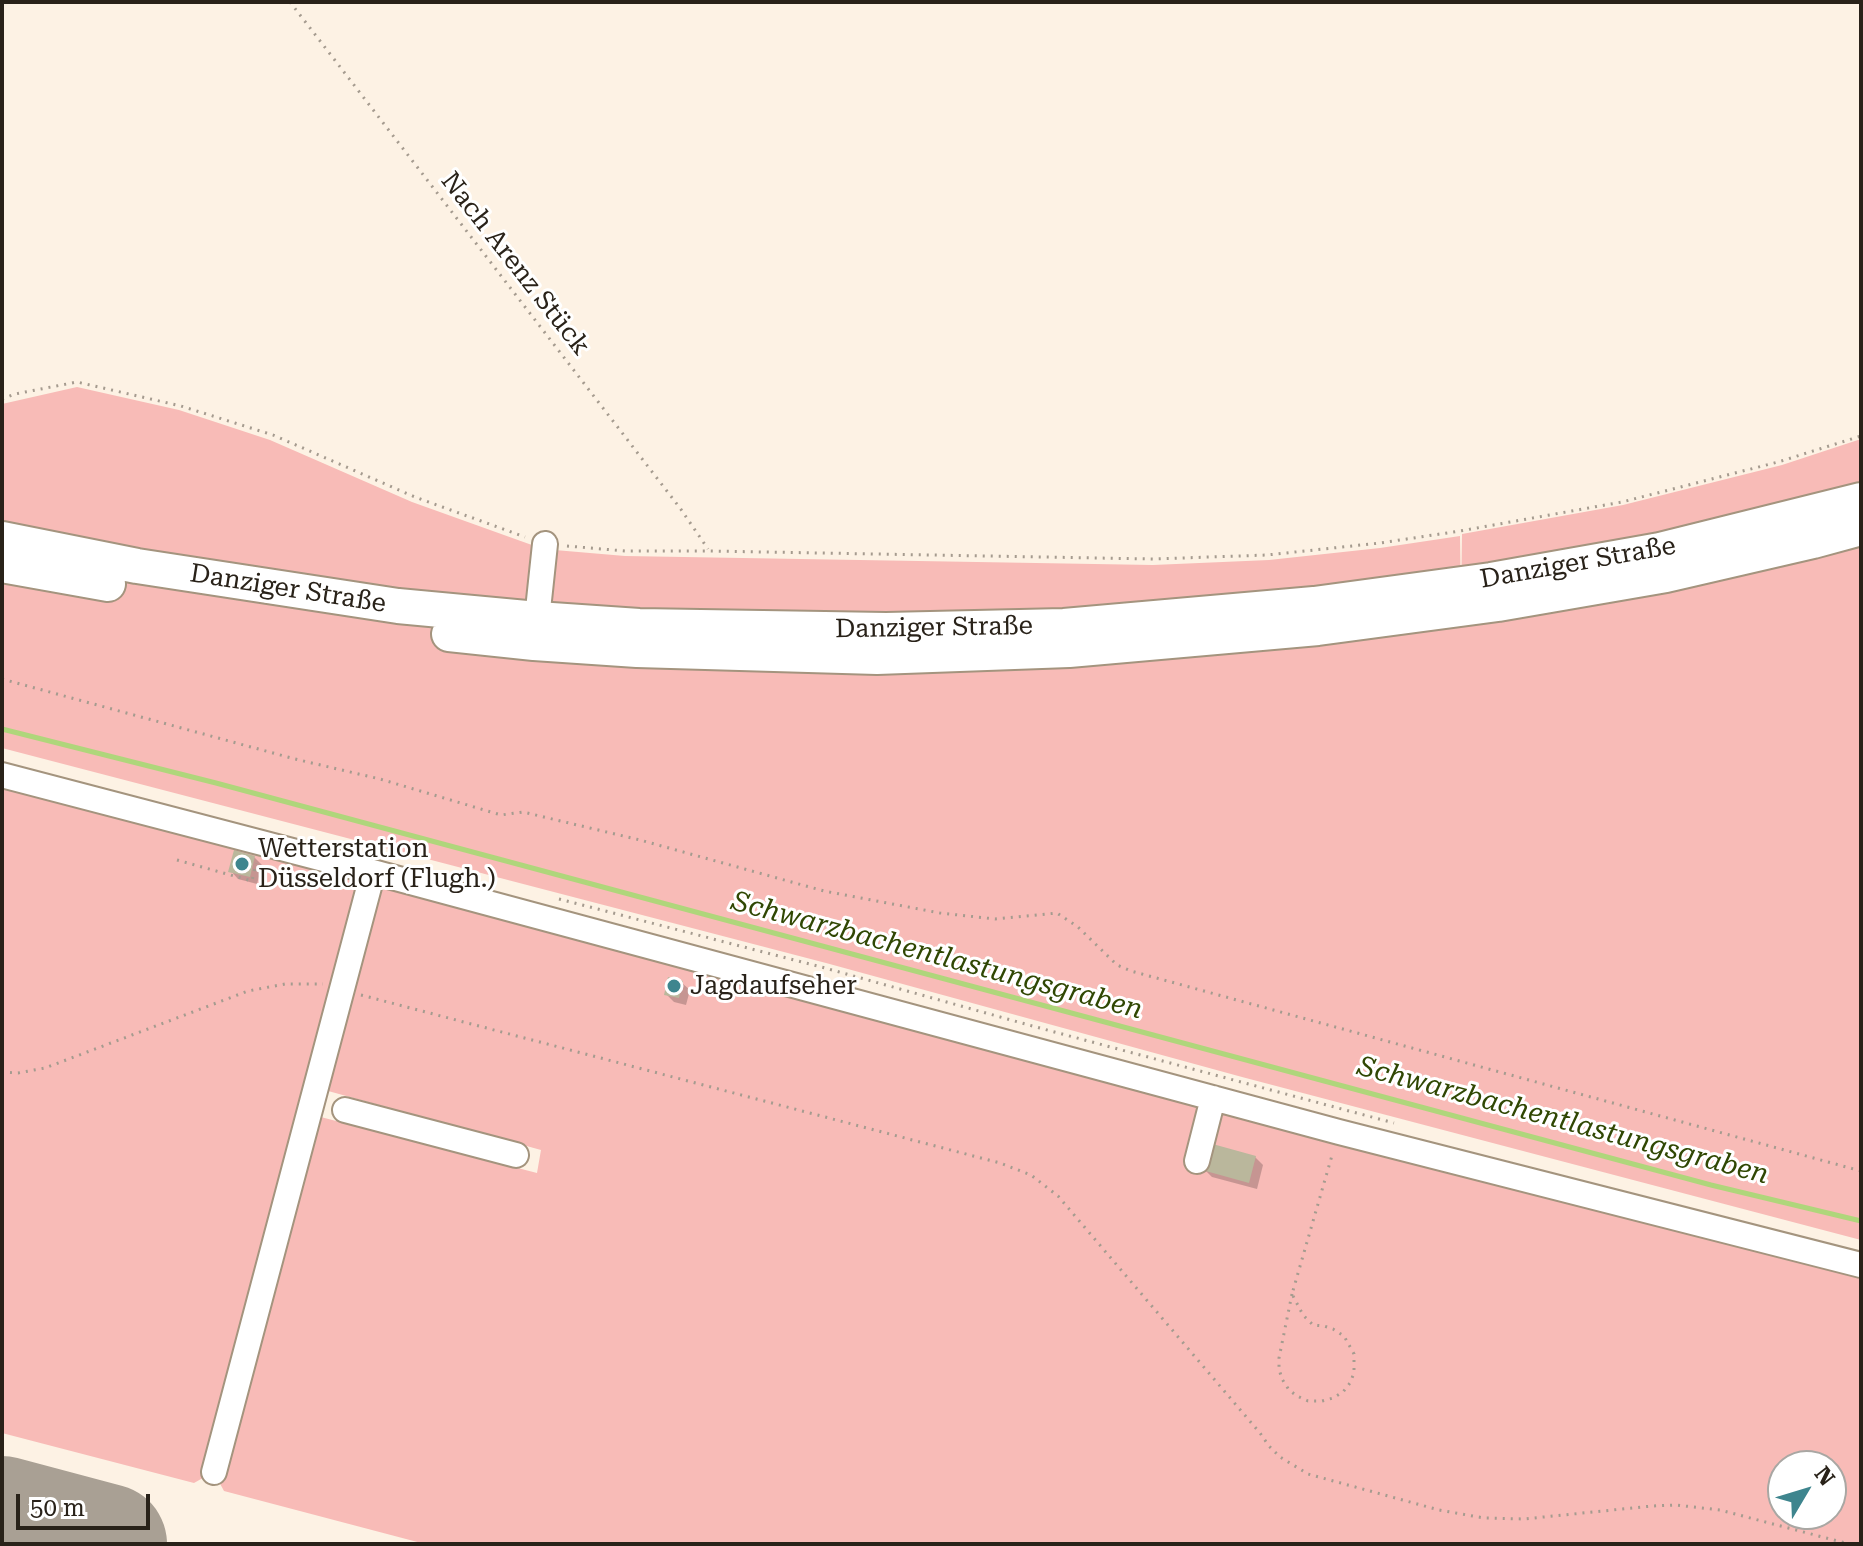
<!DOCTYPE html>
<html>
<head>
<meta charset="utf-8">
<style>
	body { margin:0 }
	#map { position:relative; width:1863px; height:1546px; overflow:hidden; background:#fdf2e4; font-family:"Roboto Serif",serif }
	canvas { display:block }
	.frame { position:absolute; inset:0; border:4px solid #292219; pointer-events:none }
	.north { position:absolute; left:1767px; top:1450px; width:80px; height:80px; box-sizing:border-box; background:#fff; border:2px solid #a9a7a3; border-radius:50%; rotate:52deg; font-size:22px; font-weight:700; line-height:32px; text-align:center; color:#292219 }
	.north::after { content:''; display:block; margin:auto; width:28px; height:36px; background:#3e858e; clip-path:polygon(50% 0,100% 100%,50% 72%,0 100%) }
	.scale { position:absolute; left:16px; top:1494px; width:134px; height:36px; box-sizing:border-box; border:4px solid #292219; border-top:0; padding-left:10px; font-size:24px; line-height:28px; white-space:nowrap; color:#292219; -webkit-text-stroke:6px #fff; paint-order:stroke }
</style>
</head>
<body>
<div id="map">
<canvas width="1863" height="1546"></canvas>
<div class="frame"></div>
<div class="north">N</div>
<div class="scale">50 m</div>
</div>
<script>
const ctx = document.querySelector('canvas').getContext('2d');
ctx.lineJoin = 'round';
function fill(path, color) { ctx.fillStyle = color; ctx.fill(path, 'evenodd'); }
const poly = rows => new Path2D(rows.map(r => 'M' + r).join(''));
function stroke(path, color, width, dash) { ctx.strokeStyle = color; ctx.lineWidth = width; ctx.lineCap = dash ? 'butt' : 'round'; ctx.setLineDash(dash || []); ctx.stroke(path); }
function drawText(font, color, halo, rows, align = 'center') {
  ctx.font = font + ' "Roboto Serif",serif'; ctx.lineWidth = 6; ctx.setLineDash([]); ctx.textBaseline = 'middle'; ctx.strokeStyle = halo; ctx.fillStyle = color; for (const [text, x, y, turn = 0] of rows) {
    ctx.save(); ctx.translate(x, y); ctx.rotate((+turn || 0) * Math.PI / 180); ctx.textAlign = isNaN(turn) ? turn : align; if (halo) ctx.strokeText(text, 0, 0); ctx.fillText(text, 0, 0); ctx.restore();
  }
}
fill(poly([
	[77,387,179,410,270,440,412,502,543,549,625,556,1153,565,1269,560,1380,548,1460,536,1461,609,1462,534,1623,505,1782,465,1861,439,1861,1240,1242,1077,826,963,2,748,2,404],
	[2,785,358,882,208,1475,194,1483,2,1433],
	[379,887,1861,1278,1861,1544,425,1544,224,1491,217,1478,313,1115,537,1173,541,1150,321,1089],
	[1783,1466,1831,1466,1831,1514,1783,1514]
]), '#f8bbb7');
fill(poly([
	[254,857,262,865,257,884,238,879,231,871],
	[682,983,690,990,686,1005,674,1002,666,994],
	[1255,1157,1263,1165,1257,1189,1212,1177,1205,1170]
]), '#0003');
stroke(poly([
	[2,729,216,783,1711,1185,1861,1221]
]), '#afd67b', 5);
stroke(poly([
	[2,1516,107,1544]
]), '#a9a094', 120);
fill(poly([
	[234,850,255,856,250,877,228,872],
	[668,977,683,981,679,998,664,995],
	[1209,1143,1256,1156,1249,1183,1202,1170]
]), '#bab79c');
const minor = poly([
	[537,619,545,544],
	[2,775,373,872,1339,1132,1861,1265],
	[345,1110,516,1155],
	[1197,1161,1213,1098],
	[214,1472,373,872]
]);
const highway = poly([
	[2,539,137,566,398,606,537,619,639,626,886,630,1064,626,1314,604,1491,580,1660,550,1861,500],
	[2,565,108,584],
	[449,634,534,643,637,650,877,657,1069,650,1318,628,1498,604,1666,575,1813,541,1861,528]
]);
stroke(minor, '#a4947e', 28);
stroke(highway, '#a4947e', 38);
stroke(poly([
	[290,2,680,508,708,549],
	[2,399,15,394,77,382,181,406,273,435,415,497,525,537],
	[567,546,625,551,709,551,1153,559,1267,555,1380,543,1460,531,1622,502,1778,462,1861,436],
	[2,679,295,759,380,779,501,815,523,812,640,840,824,891,940,913,995,919,1057,913,1078,927,1117,965,1131,971,1861,1171],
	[177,860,252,881,256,863],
	[559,899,825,968,1036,1027,1394,1123],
	[361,995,1000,1163,1031,1175,1058,1196,1260,1433,1269,1446,1280,1457,1308,1474,1439,1510,1484,1518,1524,1519,1652,1506,1676,1505,1720,1510,1849,1544],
	[2,1072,18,1073,45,1068,248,991,285,984,323,984],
	[1292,1294,1279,1358,1279,1369,1282,1379,1289,1390,1297,1396,1308,1401,1322,1401,1333,1398,1343,1392,1350,1383,1354,1373,1354,1354,1344,1336,1333,1329,1324,1326,1313,1325,1303,1315,1292,1294,1333,1152]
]), '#a59b8f', 3, [2, 6]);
stroke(minor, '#fff', 24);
stroke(highway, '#fff', 34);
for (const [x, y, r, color] of [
	[242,864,8,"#3e858e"],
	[674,986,8,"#3e858e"]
]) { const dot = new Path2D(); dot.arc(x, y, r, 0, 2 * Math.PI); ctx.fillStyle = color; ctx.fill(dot); stroke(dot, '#fff', 3); }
drawText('26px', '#292219', '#fff', [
	["Nach Arenz Stück",515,264,52],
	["Danziger Straße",1578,563,-10],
	["Danziger Straße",288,589,9],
	["Danziger Straße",934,628,-1]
]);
drawText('26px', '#292219', '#fff', [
	["Wetterstation",258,849],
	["Düsseldorf (Flugh.)",258,879],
	["Jagdaufseher",690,986]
], 'left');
drawText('italic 28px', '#304703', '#fff', [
	["Schwarzbachentlastungsgraben",937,956,15],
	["Schwarzbachentlastungsgraben",1563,1121,15]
]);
</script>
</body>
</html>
